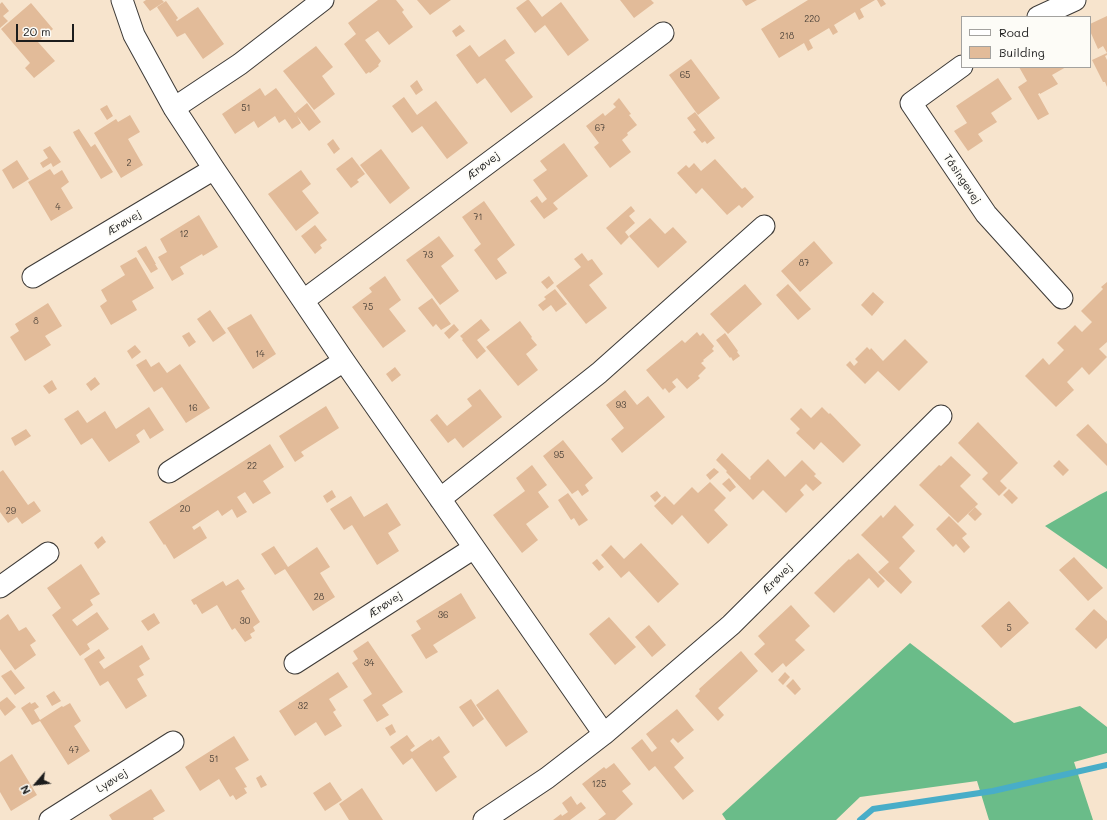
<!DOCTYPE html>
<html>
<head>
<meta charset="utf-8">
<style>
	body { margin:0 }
	#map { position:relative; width:1107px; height:820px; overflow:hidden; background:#f7e4cd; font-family:Mali,sans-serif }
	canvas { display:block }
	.legend { position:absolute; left:961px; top:16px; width:130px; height:52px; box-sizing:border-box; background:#fdfcf7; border:1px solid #a3a29f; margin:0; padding:5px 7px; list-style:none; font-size:12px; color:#1c1c1c }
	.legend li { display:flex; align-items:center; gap:8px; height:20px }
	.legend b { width:20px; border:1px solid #a3a29f }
	.north { position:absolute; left:16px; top:764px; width:40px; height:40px; -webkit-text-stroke:3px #fdfcf7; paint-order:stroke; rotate:242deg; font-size:11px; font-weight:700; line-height:16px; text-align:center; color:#1c1c1c }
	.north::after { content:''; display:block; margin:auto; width:14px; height:18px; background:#1c1c1c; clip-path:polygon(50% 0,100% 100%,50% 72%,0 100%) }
	.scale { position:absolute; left:16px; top:24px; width:58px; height:18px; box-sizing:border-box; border:2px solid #1c1c1c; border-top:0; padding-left:5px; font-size:12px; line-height:14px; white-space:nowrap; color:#1c1c1c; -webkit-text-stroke:3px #fdfcf7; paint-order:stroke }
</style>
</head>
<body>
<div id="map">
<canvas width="1107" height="820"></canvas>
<ul class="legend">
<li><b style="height:5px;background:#fff"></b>Road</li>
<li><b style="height:11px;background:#e2bb99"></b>Building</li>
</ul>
<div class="north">N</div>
<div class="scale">20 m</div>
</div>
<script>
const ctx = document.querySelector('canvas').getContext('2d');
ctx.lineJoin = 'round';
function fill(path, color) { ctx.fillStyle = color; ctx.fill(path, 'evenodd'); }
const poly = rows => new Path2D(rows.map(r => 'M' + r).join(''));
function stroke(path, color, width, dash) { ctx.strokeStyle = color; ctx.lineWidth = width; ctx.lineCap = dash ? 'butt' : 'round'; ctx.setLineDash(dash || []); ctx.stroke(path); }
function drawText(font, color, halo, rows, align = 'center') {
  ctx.font = font + ' Mali,sans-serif'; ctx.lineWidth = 3.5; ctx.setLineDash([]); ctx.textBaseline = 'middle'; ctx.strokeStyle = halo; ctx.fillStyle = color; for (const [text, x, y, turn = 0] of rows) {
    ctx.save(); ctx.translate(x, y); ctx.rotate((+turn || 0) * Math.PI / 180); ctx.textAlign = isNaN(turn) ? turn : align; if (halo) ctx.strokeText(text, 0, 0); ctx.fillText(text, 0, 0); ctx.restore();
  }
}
fill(poly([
	[1107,491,1107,569,1045,526,1099,495],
	[910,643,1014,723,1080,706,1107,727,1107,753,1074,762,1093,820,989,820,977,781,860,797,836,820,726,820,722,814]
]), '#6abc89');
stroke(poly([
	[860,820,873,809,993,791,1107,765]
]), '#48adc8', 6);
fill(poly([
	[146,0,162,0,164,2,150,11,143,2],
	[378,0,396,0,404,10,402,12,413,27,389,45,378,31,365,40,381,61,378,65,379,66,370,73,369,72,366,74,344,44,356,34,348,23],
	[417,0,451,0,430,15],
	[527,0,529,0,542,17,561,2,589,40,568,56,545,25,535,33,516,8],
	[620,0,651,0,654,3,634,18],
	[742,0,757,0,746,6],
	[808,0,875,0,860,9,864,17,859,20,855,12,834,25,838,32,833,35,829,28,809,40,813,48,808,51,804,43,779,58,761,29],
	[877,0,883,0,886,4,881,7],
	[166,1,178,18,176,20,177,21,198,7,224,44,203,59,185,33,177,37,157,7],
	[2,2,9,11,3,16,8,21,0,28,0,4],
	[31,3,53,29,38,42,55,61,34,78,25,68,30,63,1,29],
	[1107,16,1107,55,1105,56,1107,60,1107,87,1105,82,1103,82,1092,60,1107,53,1103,46,1098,49,1090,31,1090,24],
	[460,25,465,31,456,37,452,31],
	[505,39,515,53,505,60,533,97,511,113,485,78,477,84,456,55,470,45,479,57],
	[316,46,333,67,322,76,335,94,314,110,283,71],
	[691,59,720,98,698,115,669,75],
	[1019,67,1066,67,1052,75,1058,84,1040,94,1040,93,1038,94,1049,114,1038,120,1018,87,1027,81],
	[998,78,1012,99,991,113,997,122,978,134,983,141,968,151,954,131,967,123,956,106],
	[417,80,423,90,416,95,410,86],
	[260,88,265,96,276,88,295,113,307,103,321,122,309,131,297,116,301,123,292,129,285,119,279,123,275,116,258,128,254,121,235,134,222,114],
	[404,97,417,115,436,101,468,143,447,159,422,126,412,133,392,106],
	[619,98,631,114,629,115,637,125,627,133,628,135,622,140,631,152,610,168,594,147,599,143,586,126,603,113,605,116,616,107,613,104],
	[107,105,113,116,107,120,100,109],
	[695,112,715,138,707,144,705,141,702,143,693,132,696,130,687,118],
	[130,115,140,132,128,139,143,165,121,178,94,133,116,119,118,122],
	[79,129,91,147,95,144,113,172,101,179,75,136,73,132],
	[333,139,340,149,334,154,327,144],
	[564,143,588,176,553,203,558,209,544,219,530,201,537,196,542,203,547,199,533,180,547,170,540,161],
	[50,146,61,162,53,167,51,163,43,168,40,163,48,158,43,150],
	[381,149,410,188,390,204,360,165],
	[352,157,365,174,357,180,359,182,351,188,336,169],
	[715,159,742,189,745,187,754,197,742,208,739,205,727,215,702,188,696,194,677,173,686,165,689,168,694,163,701,171],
	[17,160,29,179,13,189,2,170],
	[50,169,54,175,62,170,69,182,61,188,73,208,51,221,28,182],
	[301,170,311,184,302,191,319,213,296,231,268,194],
	[484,201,515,245,497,259,507,273,496,280,474,250,481,244,462,217],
	[631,206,635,211,629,216,635,223,625,232,629,237,621,245,606,228],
	[199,215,218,247,203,256,202,254,180,267,184,274,172,281,158,257,167,252,160,239],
	[650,218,665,234,673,227,687,242,658,268,629,236],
	[315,225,327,240,320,245,322,248,315,254,301,236],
	[439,236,454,256,441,266,459,291,440,305,406,260],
	[814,241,833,263,800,292,781,271],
	[146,246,156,264,155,264,158,269,151,273,137,251],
	[582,253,588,261,592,259,603,274,589,285,607,308,586,324,556,286,581,267,574,259],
	[136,257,154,288,132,301,137,310,111,325,100,306,107,301,101,290,125,275,120,266],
	[385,276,401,300,389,309,406,331,383,348,352,307,372,292,369,288],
	[549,276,554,283,547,289,541,282],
	[1107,282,1107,342,1099,349,1107,357,1089,375,1082,367,1067,382,1074,390,1056,407,1025,376,1043,358,1049,365,1064,350,1057,343,1075,325,1082,332,1092,322,1081,311,1103,289,1101,287],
	[745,284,762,304,728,334,710,314],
	[788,284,811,309,798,320,776,295],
	[555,289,567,304,556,312,551,305,543,311,538,305,546,299,544,297],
	[873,292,884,302,872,316,861,305],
	[432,298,451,324,441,330,436,324,433,327,418,308],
	[48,303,62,326,45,336,51,345,25,361,10,337,19,331,15,324],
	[210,310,226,333,213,342,197,319],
	[251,314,276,354,253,369,227,328],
	[481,319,490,330,477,340,486,351,477,359,462,340,463,339,460,336],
	[520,321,532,337,531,338,537,345,526,354,538,370,518,386,486,347],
	[454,324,459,330,449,339,444,333],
	[189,332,196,342,189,347,182,336],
	[697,332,700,336,703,333,714,346,712,349,714,351,703,360,704,361,701,363,706,368,698,376,700,378,687,389,677,378,672,382,676,387,669,393,665,388,663,390,646,370,682,340,685,343],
	[725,333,738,351,737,352,740,356,733,361,731,357,730,358,716,340],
	[905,339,928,362,899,391,878,371,865,384,846,365,850,361,854,366,858,362,855,359,867,347,870,350,871,348,883,361],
	[135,345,141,352,132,359,127,351],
	[146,359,151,367,159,362,167,373,180,364,210,408,186,423,162,387,154,392,136,365],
	[395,367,401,375,392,382,386,374],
	[95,377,100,384,91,391,86,384],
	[52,380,57,389,49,394,43,386],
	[480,389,502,417,463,448,455,438,448,443,430,420,437,414,447,426,472,406,467,399],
	[625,390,637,405,648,396,665,417,622,453,611,439,624,428,606,405],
	[326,406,339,428,301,452,304,456,295,462,279,436],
	[149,407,164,430,150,439,144,429,136,435,140,442,109,462,92,438,81,445,64,419,78,410,87,423,105,411,116,429],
	[822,407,829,414,830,413,861,445,843,463,821,442,814,450,796,433,800,429,790,419,801,408,811,418],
	[978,422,1018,463,1000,481,1007,488,999,496,982,479,988,473,958,443],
	[1088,424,1107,444,1107,466,1076,435],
	[26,429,31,436,15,446,11,438],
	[563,440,593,478,585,485,589,491,582,496,578,490,572,494,543,456],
	[270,444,284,467,263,481,271,493,253,504,245,492,237,497,247,512,237,518,232,509,222,516,218,510,192,527,194,530,200,526,207,538,174,559,165,544,164,545,149,522],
	[722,453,750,480,751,478,750,477,768,459,785,477,802,460,816,474,814,476,822,483,813,491,806,484,800,490,804,495,786,513,763,490,753,500,726,472,727,471,716,460],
	[951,456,971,475,960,486,978,504,958,523,919,485,939,465,941,466],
	[1059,460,1069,470,1063,476,1053,466],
	[532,465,547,485,538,492,549,507,526,524,538,540,522,553,493,515,525,491,516,478],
	[714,468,719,472,710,480,706,475],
	[3,470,28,505,34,501,41,511,22,524,17,517,8,523,0,512,0,472],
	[729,478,736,487,730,492,722,484],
	[710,482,726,498,714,510,728,525,708,544,682,515,672,525,654,506,665,496,674,505,692,487,698,493],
	[1009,489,1018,498,1012,504,1003,495],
	[332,490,336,497,327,503,323,496],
	[657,491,661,496,655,502,650,496],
	[568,493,588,520,579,526,574,518,571,520,558,500],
	[351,496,364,517,387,503,401,525,388,533,399,551,377,565,352,525,344,530,330,509],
	[895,505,914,525,902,537,915,551,899,568,912,582,901,594,878,572,889,562,861,535,881,515,883,518],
	[975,507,982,514,975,521,968,514],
	[949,516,967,534,962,538,970,547,964,553,956,544,953,547,936,529],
	[102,536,106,542,98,549,94,543],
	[641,543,679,584,658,603,629,571,621,578,601,555,611,545,624,559],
	[274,546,288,567,317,547,330,567,320,573,335,597,313,611,285,569,275,575,261,554],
	[858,553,885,581,878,588,869,578,834,613,814,593,849,559,850,560],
	[1074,557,1103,588,1088,601,1059,570],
	[597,559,604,567,599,571,592,563],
	[81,564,100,594,90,600,93,605,72,620,77,626,97,612,109,629,87,644,90,649,80,656,52,615,61,608,47,588],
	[238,579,245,589,241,591,260,622,253,627,255,631,250,634,252,638,245,642,235,628,232,630,217,605,202,614,196,604,194,605,191,600,223,581,226,586],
	[461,593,476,618,433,645,438,652,426,659,411,635,421,629,416,621],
	[1009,601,1029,623,1001,648,981,626],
	[791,605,810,626,795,640,805,650,786,667,783,663,772,673,754,654,765,644,758,636],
	[1094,609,1107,621,1107,638,1096,649,1075,629],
	[154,613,160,623,148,631,141,621],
	[8,614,19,631,26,627,36,641,30,645,36,655,15,670,0,649,0,620],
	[609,617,636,647,615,665,589,634],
	[649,625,666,645,652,657,635,637],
	[368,641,403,692,382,705,389,715,377,722,363,700,372,694,352,663,358,659,353,651],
	[142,645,150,659,139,666,144,675,137,679,147,696,126,709,108,681,100,686,84,659,99,649,105,658,99,662,104,669],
	[741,651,758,671,718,708,724,715,718,721,695,696,700,691,699,689],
	[11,670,25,688,15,695,1,676],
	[338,672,348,687,329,699,336,710,333,712,342,726,325,736,316,722,295,736,279,711],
	[785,672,790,677,783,685,778,680],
	[793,679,801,689,795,695,786,686],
	[498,689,528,732,506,747,476,705],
	[54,691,61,701,52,706,46,696],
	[7,697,16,707,5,716,0,709,0,702],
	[471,699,484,719,473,727,459,707],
	[30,702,31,704,35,702,39,707,34,710,40,720,62,706,63,707,70,703,81,721,74,726,90,751,68,765,40,721,32,725,21,708],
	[677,709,694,730,678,743,673,738,670,741,684,758,674,767,694,791,683,800,655,766,649,771,631,748,642,739,652,752,657,748,646,734],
	[392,724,396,732,390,736,385,728],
	[407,735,415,746,410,750,412,752,431,739,432,741,439,736,450,752,443,757,457,777,436,792,412,758,403,765,390,747],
	[234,736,249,760,235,768,247,787,244,788,247,793,236,800,233,795,230,797,219,779,200,791,185,767],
	[12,754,37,795,11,811,0,792,0,762],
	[614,763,631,784,622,791,633,804,615,820,598,820,606,814,582,784,604,767,606,769],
	[261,775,267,785,261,788,256,778],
	[330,782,342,800,325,811,313,793],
	[362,788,383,820,349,820,339,804],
	[151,789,165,811,153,818,154,820,112,820,109,815],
	[571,796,577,805,581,802,586,808,570,820,553,820,561,814,562,816,568,812,562,803]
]), '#e2bb99');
const minor = poly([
	[122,0,134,35,174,108,214,169,344,361,604,734],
	[1038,17,1075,0],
	[962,66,911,103,986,214,1062,298],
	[174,108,240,64,323,0],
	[33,277,214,169],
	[304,300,663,33],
	[169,472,344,361],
	[440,499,599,373,764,226],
	[0,587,48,553],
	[295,663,474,548],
	[50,820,173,742],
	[484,820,547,778,604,734,731,625,941,416]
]);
stroke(minor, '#3d3a37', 23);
stroke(minor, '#fff', 21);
drawText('9px', '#4e443b', null, [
	["220",812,19],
	["218",787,36],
	["65",685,75],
	["51",246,108],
	["67",600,128],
	["2",129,163],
	["4",58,207],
	["71",478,217],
	["12",184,234],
	["73",428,255],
	["87",804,263],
	["75",368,307],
	["8",36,321],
	["14",260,354],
	["93",621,405],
	["16",193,408],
	["95",559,455],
	["22",252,466],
	["20",185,509],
	["29",11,511],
	["28",319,597],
	["36",443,615],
	["30",245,621],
	["5",1009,628],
	["34",369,663],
	["32",303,706],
	["47",74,750],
	["51",214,759],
	["125",599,784]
]);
drawText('11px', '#1c1c1c', '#fdfcf7', [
	["Ærøvej",483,166,-37],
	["Tåsingevej",962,179,56],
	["Ærøvej",124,223,-31],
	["Ærøvej",777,579,-45],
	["Ærøvej",385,605,-33],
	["Lyøvej",112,781,-32]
]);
</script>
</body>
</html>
